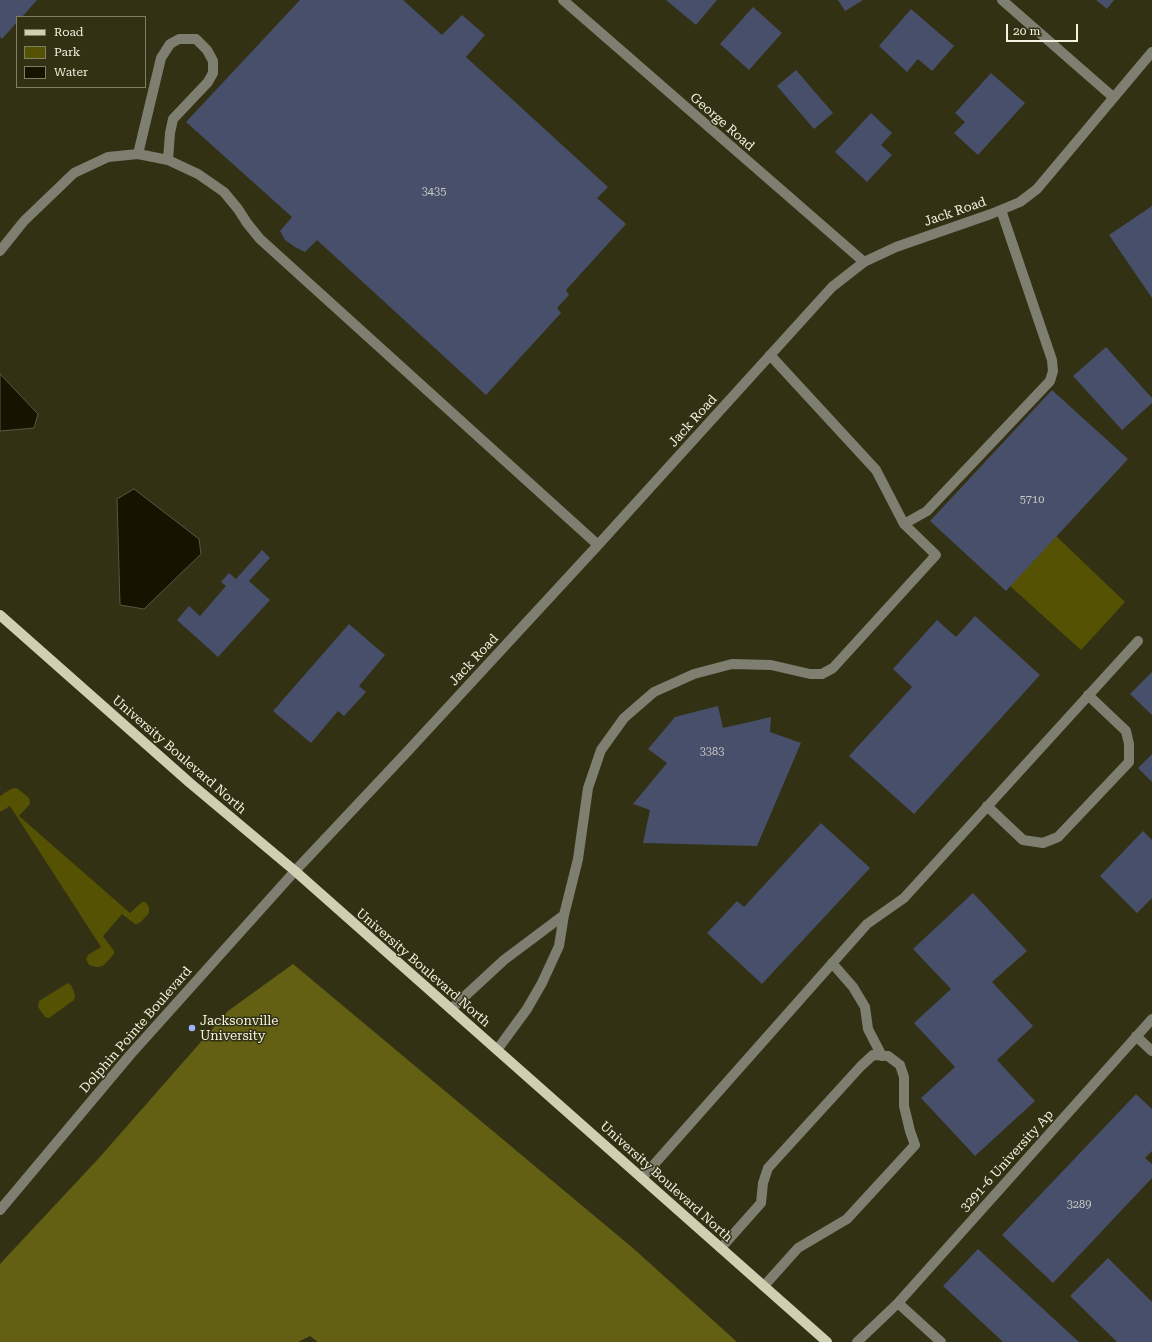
<!DOCTYPE html>
<html>
<head>
<meta charset="utf-8">
<style>
	body { margin:0 }
	#map { position:relative; width:1152px; height:1342px; overflow:hidden; background:#323114; font-family:"Roboto Serif",serif }
	canvas { display:block }
	.legend { position:absolute; left:16px; top:16px; width:130px; height:72px; box-sizing:border-box; background:#323114; border:1px solid #7f7f66; margin:0; padding:5px 7px; list-style:none; font-size:12px; color:#f3f3e1 }
	.legend li { display:flex; align-items:center; gap:8px; height:20px }
	.legend b { width:20px; border:1px solid #7f7f66 }
	.scale { position:absolute; left:1006px; top:24px; width:72px; height:18px; box-sizing:border-box; border:2px solid #f3f3e1; border-top:0; padding-left:5px; font-size:12px; line-height:14px; white-space:nowrap; color:#f3f3e1; -webkit-text-stroke:3px #323114; paint-order:stroke }
</style>
</head>
<body>
<div id="map">
<canvas width="1152" height="1342"></canvas>
<ul class="legend">
<li><b style="height:5px;background:#d0cfb2"></b>Road</li>
<li><b style="height:11px;background:#555203"></b>Park</li>
<li><b style="height:11px;background:#161400"></b>Water</li>
</ul>
<div class="scale">20 m</div>
</div>
<script>
const ctx = document.querySelector('canvas').getContext('2d');
ctx.lineJoin = 'round';
function fill(path, color) { ctx.fillStyle = color; ctx.fill(path, 'evenodd'); }
const poly = rows => new Path2D(rows.map(r => 'M' + r).join(''));
function stroke(path, color, width, dash) { ctx.strokeStyle = color; ctx.lineWidth = width; ctx.lineCap = dash ? 'butt' : 'round'; ctx.setLineDash(dash || []); ctx.stroke(path); }
function drawText(font, color, halo, rows, align = 'center') {
  ctx.font = font + ' "Roboto Serif",serif'; ctx.lineWidth = 3; ctx.setLineDash([]); ctx.textBaseline = 'middle'; ctx.strokeStyle = halo; ctx.fillStyle = color; for (const [text, x, y, turn = 0] of rows) {
    ctx.save(); ctx.translate(x, y); ctx.rotate((+turn || 0) * Math.PI / 180); ctx.textAlign = isNaN(turn) ? turn : align; if (halo) ctx.strokeText(text, 0, 0); ctx.fillText(text, 0, 0); ctx.restore();
  }
}
fill(poly([
	[1056,536,1125,602,1081,650,1010,586],
	[15,788,18,789,29,798,30,804,19,816,130,913,142,902,145,902,148,905,149,908,149,913,141,922,137,924,135,924,122,914,103,936,114,951,114,954,104,965,99,967,96,967,89,965,86,959,88,955,101,947,10,806,0,812,0,796,11,789],
	[68,983,71,985,74,992,75,997,74,1000,49,1018,45,1017,38,1007,39,1001]
]), '#555203');
fill(poly([
	[293,964,634,1249,737,1342,318,1342,310,1336,298,1342,0,1342,0,1264,99,1158,228,1011]
]), '#646013');
const water = poly([
	[0,374,38,414,34,428,0,431,0,374],
	[134,489,199,539,201,554,144,609,120,605,117,499,134,489]
]);
fill(water, '#161400');
stroke(water, '#585744', 1);
fill(poly([
	[0,0,37,0,22,17,17,17,17,22,2,39,0,37],
	[300,0,403,0,442,35,462,15,485,35,466,57,608,187,597,198,626,224,566,290,569,295,557,308,561,313,486,395,317,240,305,252,295,247,285,240,280,231,292,217,186,122],
	[666,0,717,0,696,25],
	[838,0,863,0,845,11],
	[1096,0,1114,0,1107,9],
	[753,7,782,33,749,70,720,44],
	[911,9,954,46,932,71,918,59,907,72,879,46],
	[796,70,833,113,814,129,777,86],
	[991,73,1025,103,978,155,954,133,965,122,955,113],
	[871,113,892,133,881,145,892,155,867,182,835,152],
	[1152,206,1152,298,1109,235],
	[1106,347,1152,398,1152,403,1122,430,1073,376],
	[1052,390,1128,459,1006,591,930,521],
	[262,550,270,558,249,581,270,600,218,657,177,620,189,606,200,616,226,586,221,582,229,573,236,579],
	[975,616,1040,675,914,814,849,756,912,687,893,669,937,620,956,637],
	[349,624,385,655,359,686,366,692,344,716,338,711,311,743,273,711],
	[1152,672,1152,715,1130,694],
	[718,706,723,728,771,717,770,732,801,743,757,846,643,843,650,810,633,804,667,763,648,749,675,717],
	[1152,754,1152,782,1138,768],
	[821,823,870,868,762,984,707,933,737,901,744,907],
	[1143,831,1152,840,1152,898,1137,913,1100,876],
	[973,893,1027,951,992,982,1033,1026,997,1060,1035,1101,975,1156,921,1098,955,1067,914,1023,951,989,913,949],
	[1136,1094,1152,1109,1152,1151,1145,1158,1152,1164,1152,1178,1053,1283,1002,1235],
	[978,1249,1079,1342,1003,1342,943,1286],
	[1108,1258,1152,1302,1152,1342,1117,1342,1070,1296]
]), '#474f6a');
stroke(poly([
	[563,0,864,262],
	[1002,0,1113,97],
	[138,154,161,58,170,44,179,39,196,39,207,50,213,61,213,73,208,82,173,119,170,133,168,160],
	[0,251,24,221,74,173,108,157,138,154,168,160,198,174,224,192,238,209,247,223,260,239,598,545],
	[904,524,927,511,1050,381,1053,371,1052,360,1001,210],
	[987,806,1023,840,1043,843,1058,837,1129,762,1129,744,1126,731,1088,695],
	[832,963,853,987,865,1007,868,1029,882,1056],
	[451,1009,504,960,564,915],
	[1136,1036,1152,1051],
	[497,1050,527,1009,542,983,559,946,564,915,578,859,588,788,601,750,624,718,654,692,694,674,732,664,771,665,810,674,822,674,833,668,936,555,904,524,876,470,770,355],
	[642,1178,867,924,904,898,1138,641],
	[0,1210,130,1055,295,871,406,753,598,545,832,287,864,262,896,247,991,214,1020,202,1037,189,1152,52],
	[721,1248,761,1203,763,1183,768,1168,861,1066,873,1055,888,1056,900,1065,904,1077,904,1106,910,1131,915,1145,847,1219,798,1248,764,1286],
	[898,1303,941,1342],
	[857,1342,898,1303,1152,1019]
]), '#7f7f71', 10);
stroke(poly([
	[0,615,190,783,295,871,827,1342]
]), '#d0cfb2', 10);
for (const [x, y, r, color] of [
	[192,1028,4,"#9db4fd"]
]) { const dot = new Path2D(); dot.arc(x, y, r, 0, 2 * Math.PI); ctx.fillStyle = color; ctx.fill(dot); stroke(dot, '#323114', 1.5); }
drawText('11px', '#c8cac3', null, [
	["3435",434,192],
	["5710",1032,500],
	["3383",712,752],
	["3289",1079,1205]
]);
drawText('13px', '#f3f3e1', '#323114', [
	["George Road",722,122,41],
	["Jack Road",955,212,-19],
	["Jack Road",693,421,-48],
	["Jack Road",474,660,-47],
	["University Boulevard North",179,755,41],
	["University Boulevard North",423,968,41],
	["Dolphin Pointe Boulevard",136,1030,-49],
	["3291-6 University Ap",1007,1161,-48],
	["University Boulevard North",666,1182,42]
]);
drawText('13px', '#f3f3e1', '#323114', [
	["Jacksonville",200,1021],
	["University",200,1036]
], 'left');
</script>
</body>
</html>
